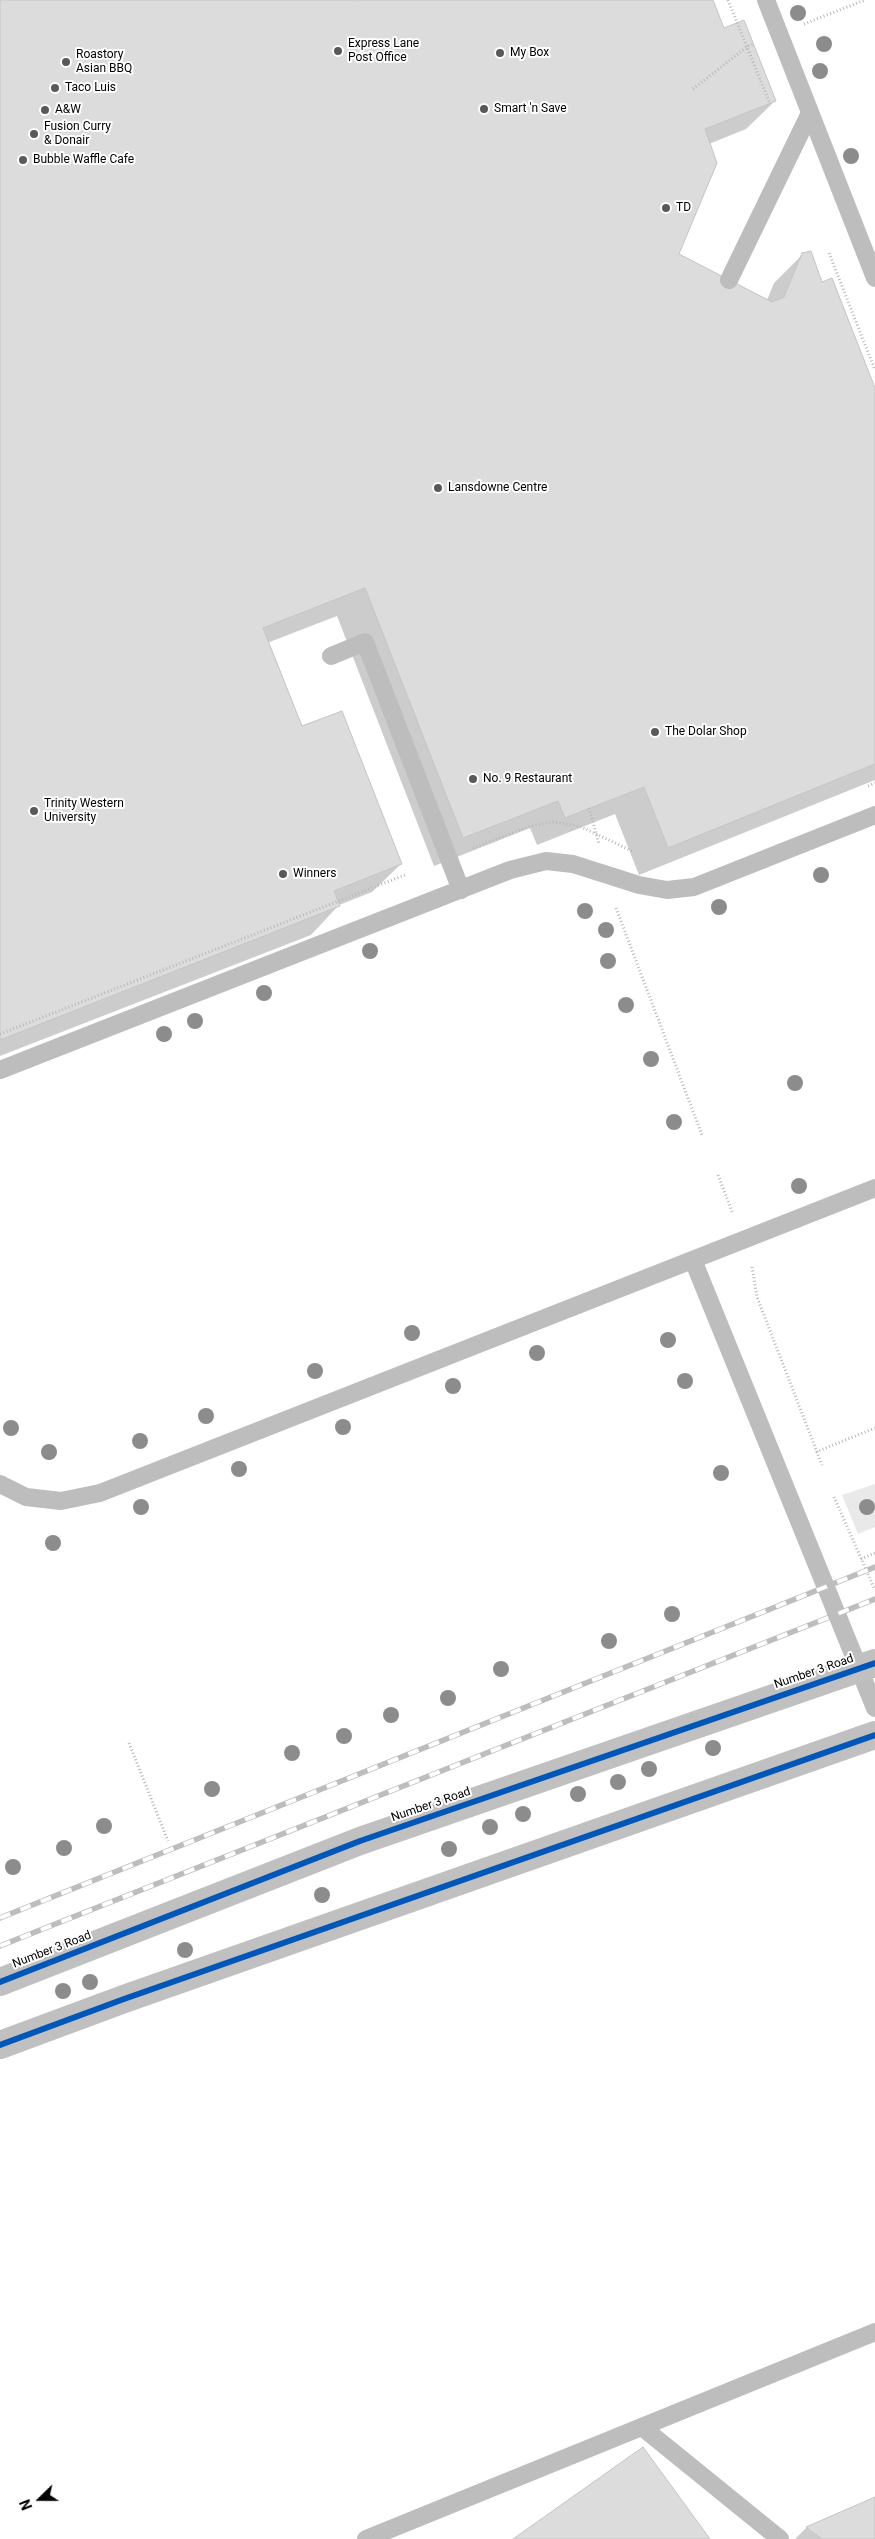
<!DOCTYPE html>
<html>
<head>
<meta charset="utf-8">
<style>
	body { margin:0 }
	#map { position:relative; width:875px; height:2539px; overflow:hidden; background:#fff; font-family:Roboto,sans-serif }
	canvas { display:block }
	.north { position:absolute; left:15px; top:2474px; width:50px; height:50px; -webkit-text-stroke:4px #fff; paint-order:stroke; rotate:248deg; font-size:14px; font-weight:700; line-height:20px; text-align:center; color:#000 }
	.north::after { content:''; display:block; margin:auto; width:18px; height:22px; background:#000; clip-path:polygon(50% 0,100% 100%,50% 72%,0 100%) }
</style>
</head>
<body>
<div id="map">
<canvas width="875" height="2539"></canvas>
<div class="north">N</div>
</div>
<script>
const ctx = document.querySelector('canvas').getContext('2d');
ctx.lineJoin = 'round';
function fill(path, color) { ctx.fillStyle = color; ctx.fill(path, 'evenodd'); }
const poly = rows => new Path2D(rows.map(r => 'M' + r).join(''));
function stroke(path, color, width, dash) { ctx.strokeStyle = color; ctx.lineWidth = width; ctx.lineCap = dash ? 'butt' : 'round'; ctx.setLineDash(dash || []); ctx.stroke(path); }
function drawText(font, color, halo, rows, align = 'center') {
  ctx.font = font + ' Roboto,sans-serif'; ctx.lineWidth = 4; ctx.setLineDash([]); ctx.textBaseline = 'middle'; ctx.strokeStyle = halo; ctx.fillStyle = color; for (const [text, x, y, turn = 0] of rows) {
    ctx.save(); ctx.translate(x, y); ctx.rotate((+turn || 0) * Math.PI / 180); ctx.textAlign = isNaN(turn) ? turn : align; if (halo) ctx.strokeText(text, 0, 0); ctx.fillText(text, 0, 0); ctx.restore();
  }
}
fill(poly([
	[875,1484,875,1527,858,1534,842,1495]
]), '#e9e9e9');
fill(poly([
	[0,0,711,0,723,30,775,101,746,129,709,144,677,254,767,300,774,283,803,254,822,283,875,391,875,780,639,875,615,814,537,845,530,828,434,866,337,616,267,643,301,728,401,864,372,892,339,905,311,935,0,1056],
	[875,2499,875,2539,795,2539,806,2528]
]), '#0003');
const building = poly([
	[0,0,713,0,724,28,744,20,776,101,705,129,717,163,679,254,772,302,784,297,802,253,811,251,822,282,832,278,875,388,875,764,668,848,644,787,565,818,558,801,463,838,365,588,263,628,302,726,342,711,402,864,334,891,340,906,0,1040,0,0],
	[643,2447,710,2539,513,2539,643,2447],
	[875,2497,875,2539,822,2539,806,2527,875,2497]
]);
fill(building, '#dcdcdc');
stroke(building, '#c4c4c4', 1);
stroke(poly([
	[728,0,770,104],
	[804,24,865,0],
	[693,89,748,46,754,44],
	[829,253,875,370],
	[868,786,875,783],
	[589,808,599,844],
	[473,848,531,826,553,822,579,826,632,851],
	[616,908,702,1135],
	[0,1034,405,875],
	[718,1175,733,1214],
	[752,1267,757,1297,822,1465],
	[816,1452,875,1428],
	[834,1497,875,1590],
	[861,1559,875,1553],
	[129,1743,168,1841]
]), '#b8b8b8', 3, [1, 2.5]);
stroke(poly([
	[766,0,875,278],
	[729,280,810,113],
	[331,656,365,642,461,890],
	[0,1070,510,870,546,861,573,864,639,885,667,890,694,887,875,815],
	[693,1260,875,1708],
	[0,1484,26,1497,61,1501,100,1493,875,1188],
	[642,2427,780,2539],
	[366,2539,875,2332]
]), '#bdbdbd', 18);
stroke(poly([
	[0,1982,360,1841,875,1663],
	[0,2045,124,1999,875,1735]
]), '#c0c0c0', 28);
const rail = poly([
	[0,1918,875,1567],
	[0,1946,875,1599]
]);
stroke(rail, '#bdbdbd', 5.5);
stroke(rail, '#fff', 4, [11]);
stroke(poly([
	[0,1982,360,1841,875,1663],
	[0,2045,124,1999,875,1735]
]), '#0057b8', 6);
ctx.fillStyle = '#8c8c8c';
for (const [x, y] of [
	[798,13],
	[824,44],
	[820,71],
	[851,156],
	[821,875],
	[719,907],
	[585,911],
	[606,930],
	[370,951],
	[608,961],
	[264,993],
	[626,1005],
	[195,1021],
	[164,1034],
	[651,1059],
	[795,1083],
	[674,1122],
	[799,1186],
	[412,1333],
	[668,1340],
	[537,1353],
	[315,1371],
	[685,1381],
	[453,1386],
	[206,1416],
	[343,1427],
	[11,1428],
	[140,1441],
	[49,1452],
	[239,1469],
	[721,1473],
	[141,1507],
	[867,1507],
	[53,1543],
	[672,1614],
	[609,1641],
	[501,1669],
	[448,1698],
	[391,1715],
	[344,1736],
	[713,1748],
	[292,1753],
	[649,1769],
	[618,1782],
	[212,1789],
	[578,1794],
	[523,1814],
	[104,1826],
	[490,1827],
	[64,1848],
	[449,1849],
	[13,1867],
	[322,1895],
	[185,1950],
	[90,1982],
	[63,1991]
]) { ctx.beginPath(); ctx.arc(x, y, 8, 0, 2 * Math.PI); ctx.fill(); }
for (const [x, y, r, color] of [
	[338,51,5,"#595959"],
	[500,53,5,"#595959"],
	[66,62,5,"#595959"],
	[55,88,5,"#595959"],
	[484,109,5,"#595959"],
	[45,110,5,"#595959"],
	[34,134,5,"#595959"],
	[23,160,5,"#595959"],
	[666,208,5,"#595959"],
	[438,488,5,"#595959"],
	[655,732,5,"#595959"],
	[473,779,5,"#595959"],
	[34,811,5,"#595959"],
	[283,874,5,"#595959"]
]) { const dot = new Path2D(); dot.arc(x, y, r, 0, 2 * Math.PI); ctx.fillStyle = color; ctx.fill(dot); stroke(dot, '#fff', 2); }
drawText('12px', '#000', '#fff', [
	["Express Lane",348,44],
	["Post Office",348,58],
	["My Box",510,53],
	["Roastory",76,55],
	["Asian BBQ",76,69],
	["Taco Luis",65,88],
	["Smart 'n Save",494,109],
	["A&W",55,110],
	["Fusion Curry",44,127],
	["& Donair",44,141],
	["Bubble Waffle Cafe",33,160],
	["TD",676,208],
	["Lansdowne Centre",448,488],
	["The Dolar Shop",665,732],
	["No. 9 Restaurant",483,779],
	["Trinity Western",44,804],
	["University",44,818],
	["Winners",293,874]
], 'left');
drawText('12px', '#000', '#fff', [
	["Number 3 Road",814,1672,-19],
	["Number 3 Road",431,1805,-19],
	["Number 3 Road",52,1950,-21]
]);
</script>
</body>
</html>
